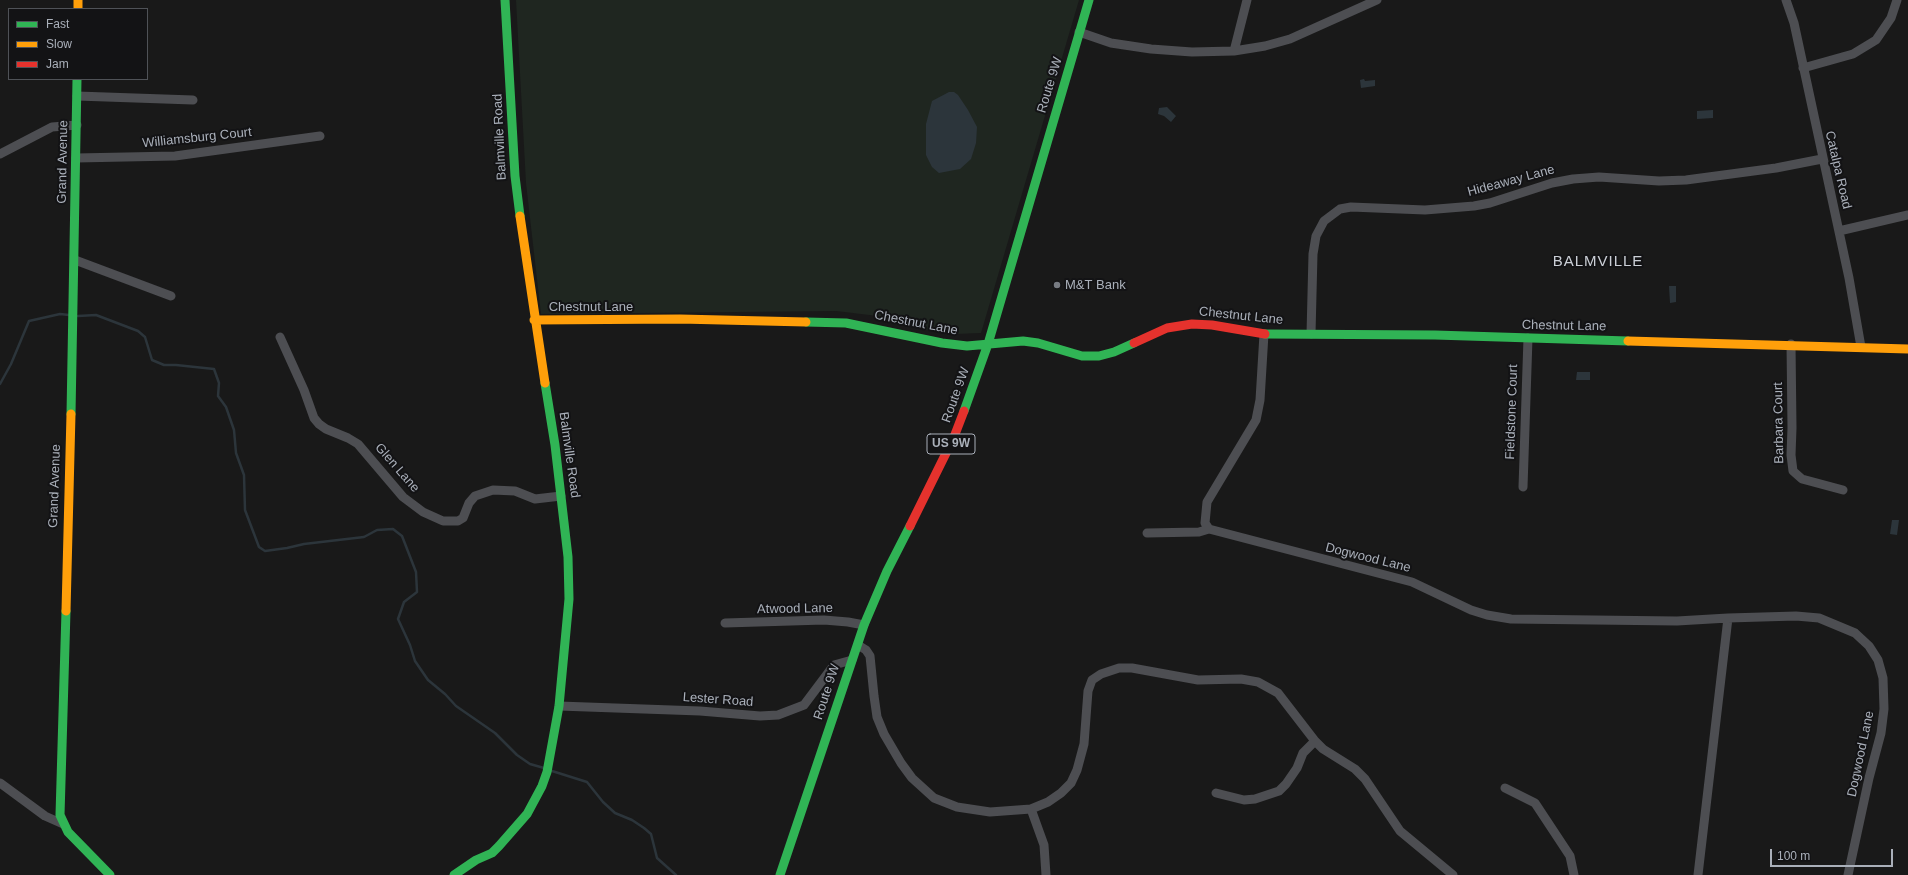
<!DOCTYPE html>
<html>
<head>
<meta charset="utf-8">
<style>
	body { margin:0 }
	#map { position:relative; width:1908px; height:875px; overflow:hidden; background:#191919; font-family:Arial,sans-serif }
	canvas { display:block }
	.legend { position:absolute; left:8px; top:8px; width:140px; height:72px; box-sizing:border-box; background:#131315; border:1px solid #4f5257; margin:0; padding:5px 7px; list-style:none; font-size:12px; color:#aab0ba }
	.legend li { display:flex; align-items:center; gap:8px; height:20px }
	.legend b { width:20px; border:1px solid #4f5257 }
	.scale { position:absolute; left:1770px; top:849px; width:123px; height:18px; box-sizing:border-box; border:2px solid #aab0ba; border-top:0; padding-left:5px; font-size:12px; line-height:14px; white-space:nowrap; color:#aab0ba; -webkit-text-stroke:3px #131315; paint-order:stroke }
</style>
</head>
<body>
<div id="map">
<canvas width="1908" height="875"></canvas>
<ul class="legend">
<li><b style="height:5px;background:#30b455"></b>Fast</li>
<li><b style="height:5px;background:#ff9f0a"></b>Slow</li>
<li><b style="height:5px;background:#e5322d"></b>Jam</li>
</ul>
<div class="scale">100 m</div>
</div>
<script>
const ctx = document.querySelector('canvas').getContext('2d');
ctx.lineJoin = 'round';
function fill(path, color) { ctx.fillStyle = color; ctx.fill(path, 'evenodd'); }
const poly = rows => new Path2D(rows.map(r => 'M' + r).join(''));
function stroke(path, color, width, dash) { ctx.strokeStyle = color; ctx.lineWidth = width; ctx.lineCap = dash ? 'butt' : 'round'; ctx.setLineDash(dash || []); ctx.stroke(path); }
function drawText(font, color, halo, rows, align = 'center') {
  ctx.font = font + ' Arial,sans-serif'; ctx.lineWidth = 4; ctx.setLineDash([]); ctx.textBaseline = 'middle'; ctx.strokeStyle = halo; ctx.fillStyle = color; for (const [text, x, y, turn = 0] of rows) {
    ctx.save(); ctx.translate(x, y); ctx.rotate((+turn || 0) * Math.PI / 180); ctx.textAlign = isNaN(turn) ? turn : align; if (halo) ctx.strokeText(text, 0, 0); ctx.fillText(text, 0, 0); ctx.restore();
  }
}
fill(poly([
	[516,0,1079,0,981,333,955,334,926,330,878,316,836,311,541,314,526,183]
]), '#1f2620');
fill(poly([
	[1364,79,1365,81,1375,80,1375,86,1361,88,1360,80],
	[949,92,954,92,958,95,968,110,977,127,976,143,971,159,960,169,939,173,932,167,926,155,926,124,932,101],
	[1167,107,1176,116,1171,122,1164,116,1158,114,1159,108],
	[1713,110,1713,118,1697,119,1697,111],
	[1669,286,1676,286,1676,302,1670,303],
	[1577,372,1590,372,1590,380,1576,380],
	[1892,520,1899,520,1897,535,1890,534]
]), '#2c353b');
stroke(poly([
	[78,316,96,315,138,331,145,337,152,360,164,365,176,365,214,369,219,383,218,396,226,407,234,430,236,453,244,475,245,510,259,547,265,551,287,548,304,544,364,537,377,530,393,529,402,536,416,572,417,592,404,602,398,619,410,645,415,661,428,680,445,694,456,706,495,733,517,755,530,764,544,768],
	[0,384,11,364,29,321,60,314,69,315],
	[552,771,587,782,603,802,615,813,632,820,644,828,651,834,657,858,676,875]
]), '#2c353b', 2.5);
stroke(poly([
	[1786,0,1794,23,1849,278,1861,347],
	[1079,32,1111,43,1151,49,1192,52,1234,51,1265,46,1290,39,1377,0],
	[1234,51,1247,0],
	[1803,68,1853,54,1876,40,1891,18,1897,0],
	[77,96,193,100],
	[0,154,52,127,77,125],
	[76,158,175,156,320,136],
	[1839,231,1908,215],
	[75,260,171,296],
	[1264,334,1260,400,1256,420,1207,502,1205,523,1209,529,1412,582,1471,610,1487,615,1511,619,1677,621,1728,618],
	[1311,334,1313,254,1316,236,1324,221,1340,209,1351,207,1425,210,1474,206,1490,203,1552,183,1573,179,1599,177,1659,181,1686,180,1776,168,1822,159],
	[280,337,304,390,314,418,319,424,326,429,348,438,358,444,403,497,423,512,443,521,458,521,463,518,469,503,475,496,493,490,515,491,535,499,561,496],
	[1791,344,1792,428,1791,455,1793,471,1802,479,1843,490],
	[1523,487,1528,338],
	[1147,533,1199,532,1209,529],
	[725,623,824,620,848,622,864,625],
	[858,645,866,650,870,656,874,696,877,717,884,734,901,763,912,778,934,798,957,807,990,812,1031,809,1044,845,1046,875],
	[559,706,700,711,760,716,778,715,804,705,834,665,852,660],
	[0,783,45,816,63,824],
	[1505,788,1535,803,1570,856,1574,875],
	[1216,793,1244,800,1255,799,1279,791,1286,784,1297,768,1303,753,1315,741],
	[1031,809,1048,802,1061,793,1071,783,1077,770,1084,744,1088,691,1092,680,1101,674,1119,668,1132,668,1198,680,1241,679,1258,682,1278,693,1315,741,1323,749,1355,769,1365,779,1400,831,1453,875],
	[1698,875,1728,618,1796,616,1819,618,1855,633,1869,646,1878,660,1883,678,1884,709,1881,733,1869,778,1848,875]
]), '#4d4e52', 9);
stroke(poly([
	[505,0,515,176,520,216],
	[806,322,846,323,942,343,967,346,1023,341,1038,343,1082,356,1099,356,1114,352,1134,343],
	[1265,334,1435,335,1628,341],
	[964,411,988,344,1089,0],
	[71,414,77,79],
	[66,611,60,815,68,832,110,875],
	[454,875,476,860,492,853,499,846,527,814,542,786,547,772,559,706,569,599,568,557,555,445,545,383],
	[780,875,864,625,887,571,910,526]
]), '#30b455', 9);
stroke(poly([
	[78,0,78,9],
	[520,216,545,383],
	[534,320,680,319,806,322],
	[1628,341,1908,349],
	[66,611,71,414]
]), '#ff9f0a', 9);
stroke(poly([
	[1134,343,1167,328,1192,324,1212,325,1265,334],
	[910,526,954,437,964,411]
]), '#e5322d', 9);
for (const [x, y, r, color] of [
	[1057,285,4,"#777b82"]
]) { const dot = new Path2D(); dot.arc(x, y, r, 0, 2 * Math.PI); ctx.fillStyle = color; ctx.fill(dot); stroke(dot, '#131315', 1.5); }
for (const [x, y, w] of [
	[951,444,48]
]) { const box = new Path2D(); box.roundRect(x - w / 2, y - 10, w, 20, 3); ctx.fillStyle = '#131315'; ctx.fill(box); stroke(box, '#aab0ba', 1); }
drawText('bold 12px', '#aab0ba', null, [
	["US 9W",951,444]
]);
drawText('13px', '#aab0ba', '#131315', [
	["Route 9W",1050,85,-73],
	["Balmville Road",500,137,-93],
	["Williamsburg Court",197,138,-6],
	["Grand Avenue",63,162,-89],
	["Catalpa Road",1838,170,77],
	["Hideaway Lane",1511,181,-15],
	["Chestnut Lane",591,307],
	["Chestnut Lane",1241,316,6],
	["Chestnut Lane",916,323,11],
	["Chestnut Lane",1564,326,1],
	["Route 9W",956,395,-70],
	["Fieldstone Court",1512,412,-88],
	["Barbara Court",1779,423,-91],
	["Balmville Road",569,455,82],
	["Glen Lane",397,468,49],
	["Grand Avenue",55,486,-88],
	["Dogwood Lane",1368,558,14],
	["Atwood Lane",795,609,-1],
	["Route 9W",827,692,-72],
	["Lester Road",718,700,4],
	["Dogwood Lane",1861,754,-78]
]);
drawText('13px', '#aab0ba', '#131315', [
	["M&T Bank",1065,285]
], 'left');
ctx.letterSpacing = '1px';
drawText('15px', '#cbcfd6', '#131315', [
	["BALMVILLE",1598,262]
]);
ctx.letterSpacing = '0px';
</script>
</body>
</html>
